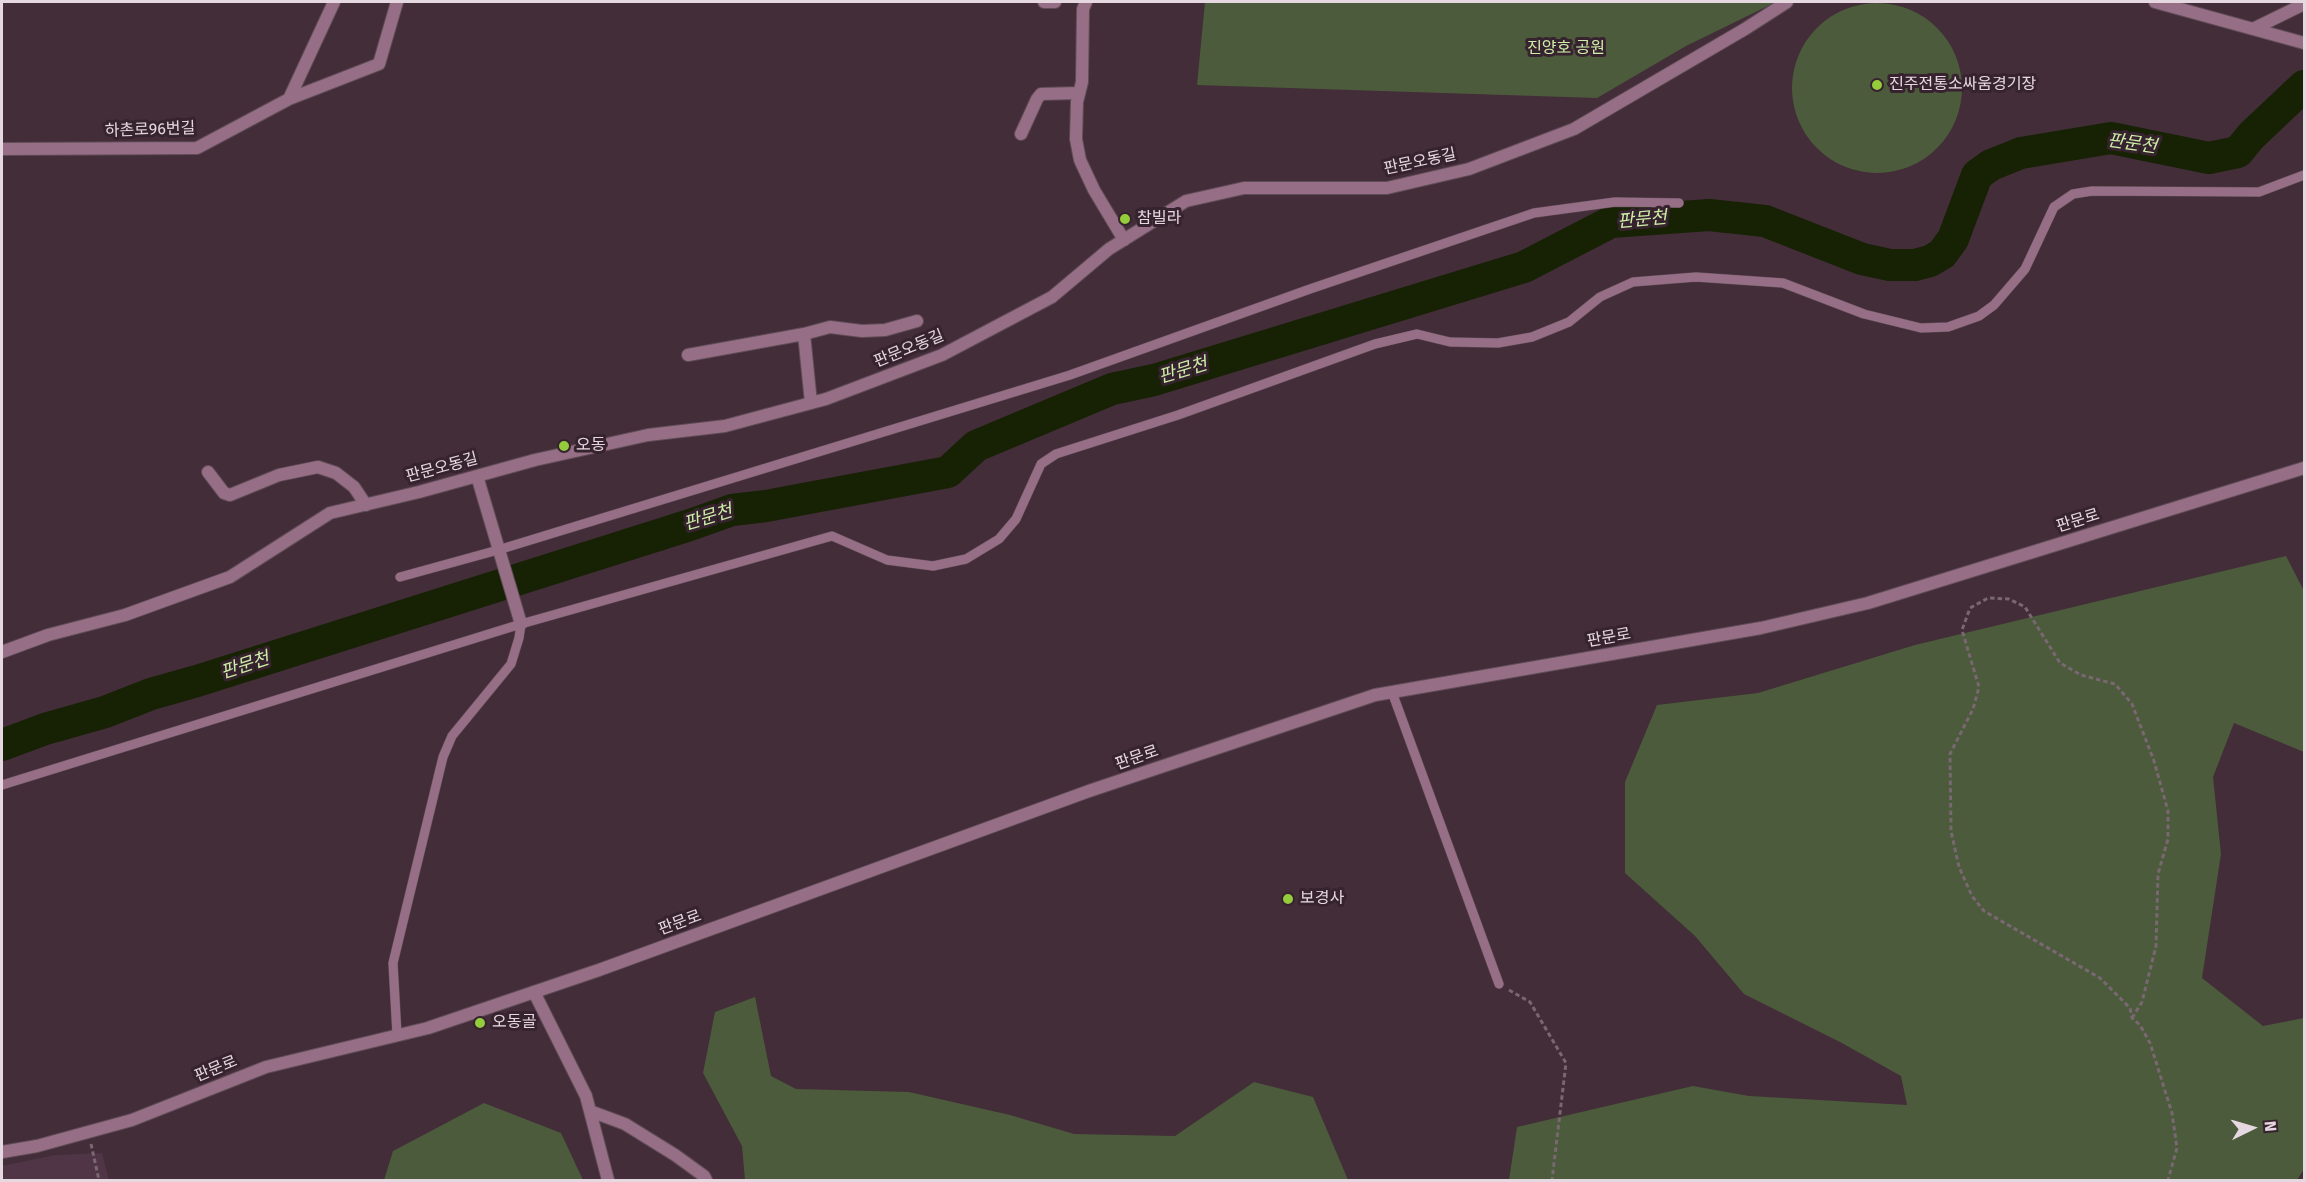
<!DOCTYPE html>
<html>
<head>
<meta charset="utf-8">
<style>
	body { margin:0 }
	#map { position:relative; width:2306px; height:1182px; overflow:hidden; background:#422d39; font-family:"Fira Sans",sans-serif }
	canvas { display:block }
	.frame { position:absolute; inset:0; border:3px solid #e6d8e0; pointer-events:none }
	.north { position:absolute; left:2222px; top:1098px; width:60px; height:60px; -webkit-text-stroke:4px #37232f; paint-order:stroke; rotate:85deg; font-size:16px; font-weight:700; line-height:24px; text-align:center; color:#e6d8e0 }
	.north::after { content:''; display:block; margin:auto; width:21px; height:27px; background:#e6d8e0; clip-path:polygon(50% 0,100% 100%,50% 72%,0 100%) }
</style>
</head>
<body>
<div id="map">
<canvas width="2306" height="1182"></canvas>
<div class="frame"></div>
<div class="north">N</div>
</div>
<script>
const ctx = document.querySelector('canvas').getContext('2d');
ctx.lineJoin = 'round';
function fill(path, color) { ctx.fillStyle = color; ctx.fill(path, 'evenodd'); }
const poly = rows => new Path2D(rows.map(r => 'M' + r).join(''));
function stroke(path, color, width, dash) { ctx.strokeStyle = color; ctx.lineWidth = width; ctx.lineCap = dash ? 'butt' : 'round'; ctx.setLineDash(dash || []); ctx.stroke(path); }
function drawText(font, color, halo, rows, align = 'center') {
  ctx.font = font + ' "Fira Sans","Noto Sans KR",sans-serif'; ctx.lineWidth = 6; ctx.setLineDash([]); ctx.textBaseline = 'middle'; ctx.strokeStyle = halo; ctx.fillStyle = color; for (const [text, x, y, turn = 0] of rows) {
    ctx.save(); ctx.translate(x, y); ctx.rotate((+turn || 0) * Math.PI / 180); ctx.textAlign = isNaN(turn) ? turn : align; if (halo) ctx.strokeText(text, 0, 0); ctx.fillText(text, 0, 0); ctx.restore();
  }
}
fill(poly([
	[102,1153,109,1180,2,1180,2,1166,55,1155]
]), '#503546');
fill(poly([
	[1205,2,1776,2,1686,46,1597,98,1197,85],
	'1792 88a85 85 0 1 1 170 0a85 85 0 1 1-170 0Z',
	[2286,556,2304,591,2304,752,2234,723,2213,777,2221,854,2202,978,2263,1026,2304,1018,2304,1169,2297,1180,1509,1180,1517,1127,1693,1086,1749,1096,1907,1105,1901,1076,1840,1042,1744,994,1695,936,1625,873,1625,782,1657,705,1758,693,1915,645],
	[755,997,771,1076,796,1089,909,1092,1010,1115,1074,1134,1175,1136,1254,1082,1313,1097,1348,1180,745,1180,742,1146,703,1073,715,1012],
	[484,1103,561,1133,583,1180,384,1180,393,1151]
]), '#4c5b3b');
stroke(poly([
	[2,745,45,729,105,712,151,694,197,681,690,525,732,510,766,506,948,472,976,446,1112,389,1154,380,1524,267,1611,222,1709,215,1765,221,1862,259,1890,265,1915,265,1930,261,1942,254,1953,239,1977,175,1991,165,2021,153,2111,138,2209,158,2238,152,2251,136,2304,86]
]), '#162203', 32);
const service = poly([
	[400,577,498,550,1070,375,1310,289,1534,213,1615,202,1679,203],
	[1392,692,1499,984],
	[2,785,521,624,832,536,887,560,933,566,966,559,999,539,1016,519,1041,464,1056,454,1178,415,1375,344,1417,334,1450,342,1498,343,1532,337,1569,322,1600,297,1633,282,1696,277,1783,283,1864,314,1921,328,1948,327,1979,316,1994,305,2025,269,2054,207,2073,194,2092,191,2259,192,2304,175],
	[397,1035,393,963,443,757,452,736,511,664,519,638,521,624]
]);
const minor = poly([
	[1044,2,1055,2],
	[1086,2,1083,9,1082,82,1077,102,1076,139,1080,160,1094,190,1124,240],
	[2155,2,2304,43],
	[2253,29,2304,4],
	[289,99,379,64,397,2],
	[1021,134,1037,99,1041,94,1079,93],
	[2,149,197,148,289,99,334,2],
	[804,334,811,403],
	[688,355,804,334,830,327,862,331,885,330,917,321],
	[208,472,224,493,230,495,279,475,318,467,336,473,354,487,366,505],
	[477,476,521,624],
	[2,652,48,635,125,615,230,577,330,513,419,492,535,460,648,435,725,426,826,399,942,355,1052,297,1109,249,1186,201,1244,188,1387,188,1469,169,1574,129,1745,29,1787,2],
	[534,992,586,1096,608,1180],
	[590,1111,625,1124,675,1155,704,1176,706,1180]
]);
const tertiary = poly([
	[2,1152,37,1146,132,1120,266,1067,428,1028,599,970,1089,791,1375,695,1761,628,1868,603,2304,468]
]);
stroke(service, '#604c57', 10);
stroke(minor, '#604c57', 14);
stroke(tertiary, '#604c57', 14);
stroke(poly([
	[1509,990,1530,1002,1566,1063,1552,1180],
	[2132,1018,2142,1002,2156,946,2158,874,2168,839,2168,811,2154,761,2132,704,2115,684,2081,675,2060,663,2025,607,2009,599,1988,598,1970,608,1962,630,1979,687,1973,709,1950,754,1951,831,1959,867,1972,896,1984,911,2100,978,2130,1008,2132,1018,2140,1025,2150,1043,2172,1113,2177,1148,2168,1180],
	[91,1144,99,1180]
]), '#796771', 3, [4.5, 3]);
stroke(service, '#966f86', 9);
stroke(minor, '#966f86', 12);
stroke(tertiary, '#966f86', 12);
for (const [x, y, r, color] of [
	[1877,85,6,"#94cc3b"],
	[1125,219,6,"#94cc3b"],
	[564,446,6,"#94cc3b"],
	[1288,899,6,"#94cc3b"],
	[480,1023,6,"#94cc3b"]
]) { const dot = new Path2D(); dot.arc(x, y, r, 0, 2 * Math.PI); ctx.fillStyle = color; ctx.fill(dot); stroke(dot, '#37232f', 2); }
drawText('16px', '#cdeea7', '#37232f', [
	["진양호 공원",1566,49]
]);
drawText('16px', '#e6d8e0', '#37232f', [
	["진주전통소싸움경기장",1889,85],
	["참빌라",1137,219],
	["오동",576,446],
	["보경사",1300,899],
	["오동골",492,1023]
], 'left');
drawText('16px', '#e6d8e0', '#37232f', [
	["하촌로96번길",150,130,-2],
	["판문오동길",1420,162,-12],
	["판문오동길",909,349,-22],
	["판문오동길",442,468,-15],
	["판문로",2078,521,-17],
	["판문로",1609,638,-10],
	["판문로",1137,758,-19],
	["판문로",680,923,-20],
	["판문로",216,1069,-22]
]);
drawText('italic 18px', '#cceda6', '#37232f', [
	["판문천",2132,144,8],
	["판문천",1642,220,-5],
	["판문천",1183,371,-17],
	["판문천",708,518,-17],
	["판문천",245,666,-18]
]);
</script>
</body>
</html>
